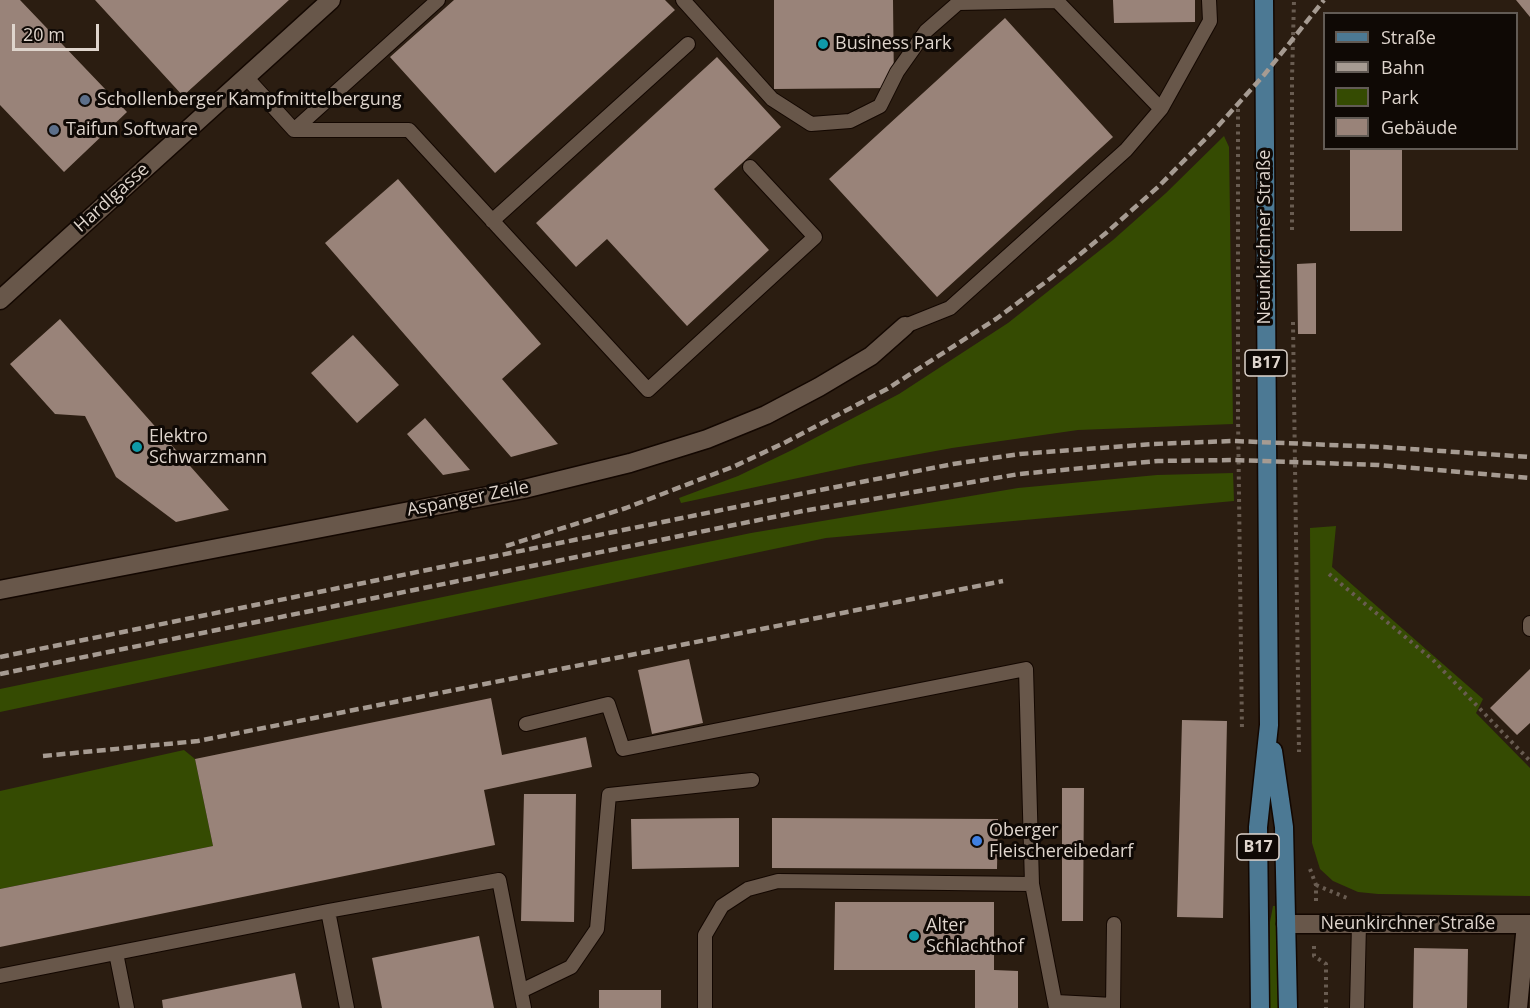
<!DOCTYPE html>
<html>
<head>
<meta charset="utf-8">
<style>
	body { margin:0 }
	#map { position:relative; width:1530px; height:1008px; overflow:hidden; background:#2b1d11; font-family:"Open Sans",sans-serif }
	canvas { display:block }
	.legend { position:absolute; left:1323px; top:12px; width:195px; height:138px; box-sizing:border-box; background:#0f0905; border:2px solid #625b55; margin:0; padding:8px 10px; list-style:none; font-size:18px; color:#dfd5cd }
	.legend li { display:flex; align-items:center; gap:12px; height:30px }
	.legend b { width:30px; border:2px solid #625b55 }
	.scale { position:absolute; left:12px; top:24px; width:87px; height:27px; box-sizing:border-box; border:3px solid #dfd5cd; border-top:0; padding-left:8px; font-size:18px; line-height:21px; white-space:nowrap; color:#dfd5cd; -webkit-text-stroke:4px #0f0905; paint-order:stroke }
</style>
</head>
<body>
<div id="map">
<canvas width="1530" height="1008"></canvas>
<ul class="legend">
<li><b style="height:8px;background:#4c7994"></b>Straße</li>
<li><b style="height:8px;background:#a69b92"></b>Bahn</li>
<li><b style="height:16px;background:#354b02"></b>Park</li>
<li><b style="height:16px;background:#998379"></b>Gebäude</li>
</ul>
<div class="scale">20 m</div>
</div>
<script>
const ctx = document.querySelector('canvas').getContext('2d');
ctx.lineJoin = 'round';
function fill(path, color) { ctx.fillStyle = color; ctx.fill(path, 'evenodd'); }
const poly = rows => new Path2D(rows.map(r => 'M' + r).join(''));
function stroke(path, color, width, dash) { ctx.strokeStyle = color; ctx.lineWidth = width; ctx.lineCap = dash ? 'butt' : 'round'; ctx.setLineDash(dash || []); ctx.stroke(path); }
function drawText(font, color, halo, rows, align = 'center') {
  ctx.font = font + ' "Open Sans",sans-serif'; ctx.lineWidth = 6; ctx.setLineDash([]); ctx.textBaseline = 'middle'; ctx.strokeStyle = halo; ctx.fillStyle = color; for (const [text, x, y, turn = 0] of rows) {
    ctx.save(); ctx.translate(x, y); ctx.rotate((+turn || 0) * Math.PI / 180); ctx.textAlign = isNaN(turn) ? turn : align; if (halo) ctx.strokeText(text, 0, 0); ctx.fillText(text, 0, 0); ctx.restore();
  }
}
fill(poly([
	[1224,136,1229,147,1233,424,1078,430,952,448,859,465,681,503,679,498,738,476,792,450,899,394,1008,323,1113,240,1166,193],
	[1233,473,1234,501,826,538,0,712,0,689,751,533,1018,488,1157,475],
	[1336,526,1332,567,1483,699,1476,713,1530,768,1530,896,1378,894,1358,892,1333,881,1320,869,1312,843,1310,528],
	[184,750,195,759,213,846,0,889,0,791],
	[1273,906,1275,906,1276,911,1279,1008,1270,1008,1270,922]
]), '#354b02');
fill(poly([
	[0,0,20,0,127,112,64,172,0,105],
	[95,0,289,0,183,96],
	[454,0,665,0,675,10,495,173,390,57],
	[774,0,893,0,894,88,774,89],
	[1113,0,1195,0,1195,22,1114,23],
	[1516,0,1530,0,1530,17],
	[1005,18,1113,137,937,297,829,179],
	[717,57,781,127,714,189,769,250,687,326,607,239,576,267,536,223],
	[1350,148,1402,148,1402,231,1350,231],
	[398,179,541,344,502,379,558,444,511,457,325,243],
	[1316,263,1316,334,1298,334,1297,264],
	[60,319,229,510,176,522,116,477,85,416,55,414,10,364],
	[353,335,399,385,357,423,311,373],
	[425,418,470,470,443,475,407,434],
	[689,659,703,723,652,734,638,670],
	[1530,669,1530,723,1517,735,1490,708],
	[491,698,502,755,586,737,592,767,484,790,495,845,0,947,0,889,213,846,195,759],
	[1182,720,1227,721,1223,918,1177,917],
	[1062,788,1084,788,1083,921,1062,921],
	[524,794,576,794,574,922,521,921],
	[739,818,739,867,632,869,631,819],
	[772,818,998,819,997,869,772,868],
	[835,902,994,902,994,970,1018,971,1018,1008,975,1008,975,970,834,970],
	[479,936,494,1008,382,1008,372,958],
	[1414,948,1468,949,1467,1008,1413,1008],
	[295,973,302,1008,163,1008,162,1000],
	[599,990,661,990,661,1008,599,1008]
]), '#998379');
const lane = poly([
	[683,0,772,99,811,124,850,121,880,106,897,72,926,31,958,3,1057,1,1161,109],
	[246,77,294,130,409,130,648,390,815,237,750,167],
	[294,130,438,0],
	[492,221,688,44],
	[905,326,950,308,1126,150,1161,109,1210,21,1209,0],
	[1530,623,1530,629],
	[526,724,608,704,623,749,1026,669,1032,884,1056,1008],
	[328,911,347,1008],
	[116,953,127,1008],
	[0,976,328,911,499,880,524,1008],
	[521,991,571,967,597,929,609,795,752,780],
	[1056,1002,1113,1005],
	[705,1008,705,935,722,906,748,889,778,881,1032,884],
	[1113,1008,1114,924],
	[1357,1008,1359,924]
]);
const street = poly([
	[0,300,331,0],
	[0,590,524,489,630,463,707,439,766,415,819,387,871,356,905,326],
	[1286,924,1530,924],
	[1518,1008,1526,924]
]);
const primary = poly([
	[1273,751,1284,827,1288,1008],
	[1260,1008,1258,827,1269,725,1264,0]
]);
stroke(lane, '#130701', 16);
stroke(street, '#130701', 21);
stroke(primary, '#130701', 21);
stroke(poly([
	[1238,109,1238,415,1242,731],
	[1292,230,1292,78,1294,0],
	[1293,322,1299,752],
	[1329,574,1433,660,1530,761],
	[1310,869,1316,885,1316,902],
	[1316,885,1347,898],
	[1314,946,1314,956,1326,964,1326,1008]
]), '#695c51', 4, [3, 4.5]);
stroke(lane, '#68574a', 14);
stroke(street, '#68574a', 18);
stroke(primary, '#4c7994', 18);
stroke(poly([
	[506,546,626,508,735,466,784,443,887,389,996,319,1051,278,1106,233,1158,187,1218,126,1264,75,1324,0],
	[0,657,800,494,953,464,1020,454,1153,444,1233,441,1382,447,1530,457],
	[0,674,803,511,1019,474,1158,461,1233,460,1378,465,1530,478],
	[43,756,198,741,1003,581]
]), '#a69b92', 4.5, [9, 4.5]);
for (const [x, y, r, color] of [
	[823,44,6,"#0f9aa8"],
	[85,100,6,"#5c6f8a"],
	[54,130,6,"#5c6f8a"],
	[137,447,6,"#0f9aa8"],
	[977,841,6,"#3f7fe0"],
	[914,936,6,"#0f9aa8"]
]) { const dot = new Path2D(); dot.arc(x, y, r, 0, 2 * Math.PI); ctx.fillStyle = color; ctx.fill(dot); stroke(dot, '#0f0905', 2); }
for (const [x, y, w] of [
	[1266,363,42],
	[1258,847,42]
]) { const box = new Path2D(); box.roundRect(x - w / 2, y - 13, w, 26, 4.5); ctx.fillStyle = '#0f0905'; ctx.fill(box); stroke(box, '#dfd5cd', 1.5); }
drawText('bold 16px', '#dfd5cd', null, [
	["B17",1266,363],
	["B17",1258,847]
]);
drawText('18px', '#dfd5cd', '#0f0905', [
	["Business Park",835,44],
	["Schollenberger Kampfmittelbergung",97,100],
	["Taifun Software",66,130],
	["Elektro",149,437],
	["Schwarzmann",149,458],
	["Oberger",989,831],
	["Fleischereibedarf",989,852],
	["Alter",926,926],
	["Schlachthof",926,947]
], 'left');
drawText('18px', '#dfd5cd', '#0f0905', [
	["Hardlgasse",112,198,-42],
	["Neunkirchner Straße",1265,237,-90],
	["Aspanger Zeile",468,499,-11],
	["Neunkirchner Straße",1408,924]
]);
</script>
</body>
</html>
